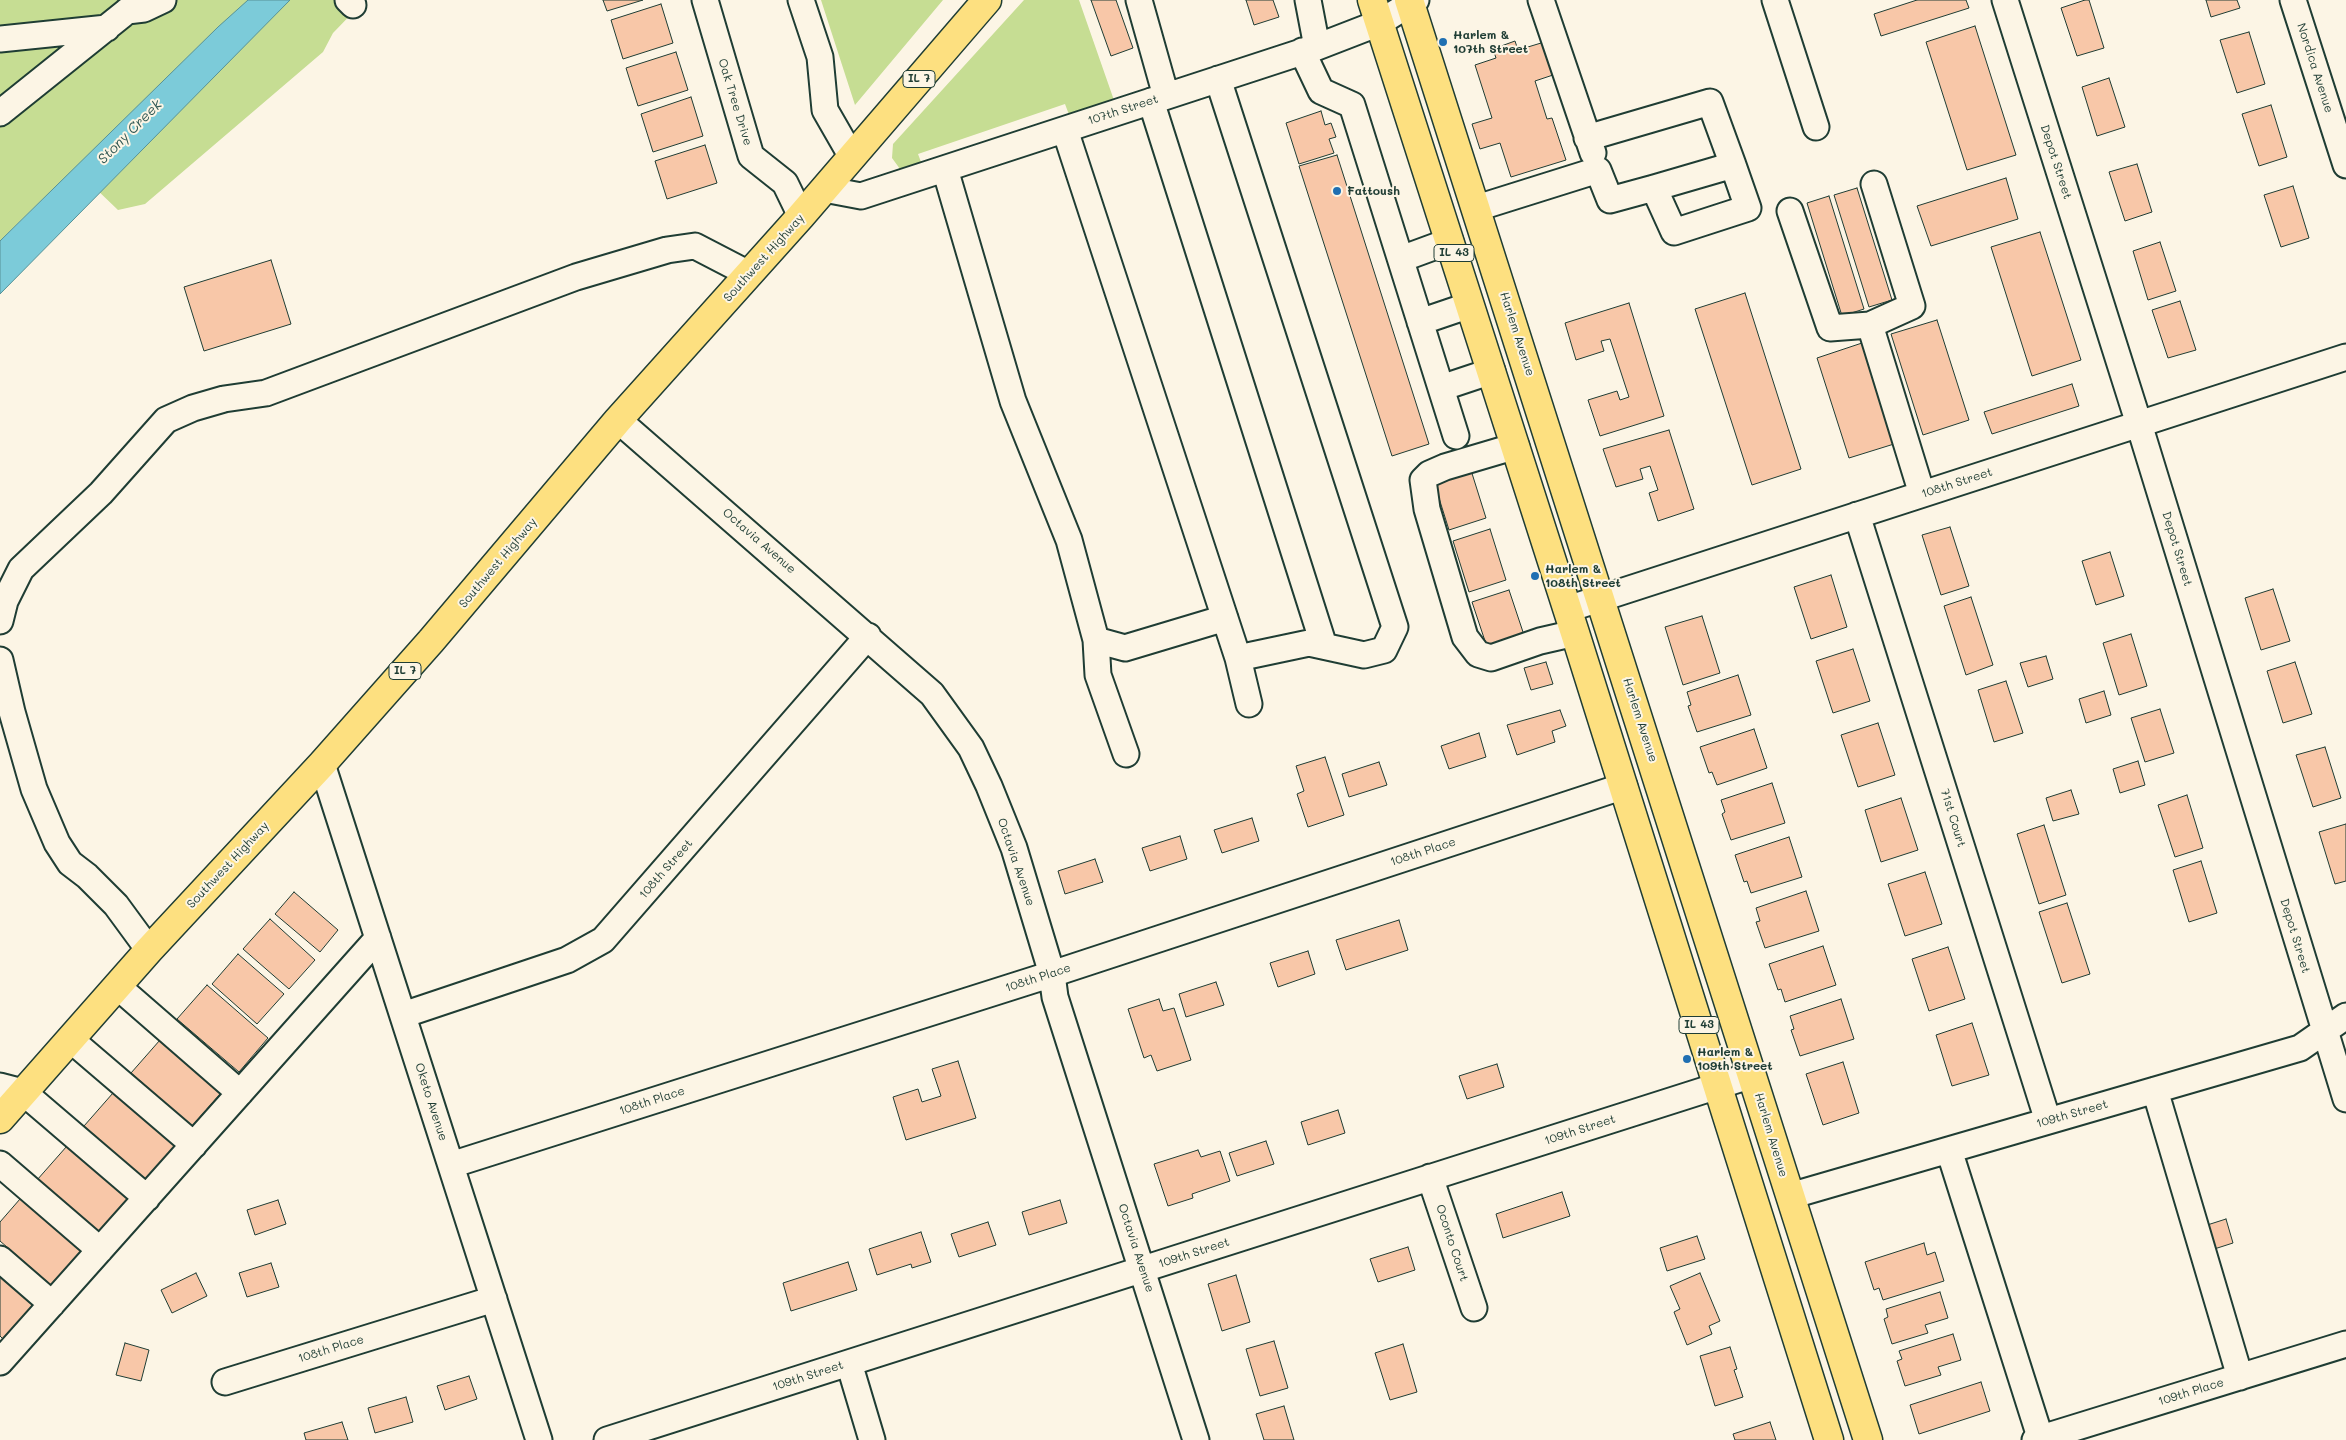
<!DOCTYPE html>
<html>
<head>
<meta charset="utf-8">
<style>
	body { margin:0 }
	canvas { display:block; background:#fcf5e5 }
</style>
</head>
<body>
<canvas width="2346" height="1440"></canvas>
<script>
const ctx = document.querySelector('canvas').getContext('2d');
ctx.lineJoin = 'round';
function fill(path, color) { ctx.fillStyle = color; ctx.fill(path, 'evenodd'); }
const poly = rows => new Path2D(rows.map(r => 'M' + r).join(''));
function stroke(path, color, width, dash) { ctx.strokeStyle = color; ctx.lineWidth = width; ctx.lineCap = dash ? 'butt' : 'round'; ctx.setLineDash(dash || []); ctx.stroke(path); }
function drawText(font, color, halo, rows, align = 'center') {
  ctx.font = font + ' Mali,sans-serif'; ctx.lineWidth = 4; ctx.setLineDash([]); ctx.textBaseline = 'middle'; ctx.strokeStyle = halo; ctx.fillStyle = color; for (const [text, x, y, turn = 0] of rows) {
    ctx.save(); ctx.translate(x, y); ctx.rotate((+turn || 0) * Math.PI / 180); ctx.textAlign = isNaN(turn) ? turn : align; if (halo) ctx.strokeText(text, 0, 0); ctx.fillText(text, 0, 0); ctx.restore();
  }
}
fill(poly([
	[0,0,365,0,333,33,323,52,145,204,118,210,94,187,54,188,0,241],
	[821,0,943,0,855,105],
	[1024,0,1079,0,1116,106,1071,120,1065,104,918,154,924,170,907,171,900,169,892,158,893,144]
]), '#c6dd93');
const water = poly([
	[248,0,290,0,0,294,0,241,218,27,248,0]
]);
fill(water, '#7ccbd9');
stroke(water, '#579297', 1);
const building = poly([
	[603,0,643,0,607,11,603,0],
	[1091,0,1116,0,1133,48,1111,56,1091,0],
	[1246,0,1273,0,1279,17,1254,25,1246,0],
	[1917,0,1966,0,1969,8,1881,36,1874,14,1917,0],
	[2085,0,2089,0,2104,48,2077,56,2061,8,2085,0],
	[2206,0,2237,0,2240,8,2211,17,2206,0],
	[661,4,673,43,623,59,611,20,661,4],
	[1975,26,2016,155,1967,170,1926,42,1975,26],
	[2249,32,2265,84,2237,93,2220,40,2249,32],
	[1551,40,1562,72,1535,81,1547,119,1552,118,1566,160,1511,177,1500,143,1480,149,1472,124,1492,118,1475,65,1496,58,1493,49,1515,41,1518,50,1551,40],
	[676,52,688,90,638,106,626,68,676,52],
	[2109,78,2125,127,2097,136,2082,87,2109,78],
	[691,97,703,136,653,152,641,114,691,97],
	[2271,105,2287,157,2259,166,2242,114,2271,105],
	[1321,111,1325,125,1331,123,1336,137,1329,139,1334,153,1299,164,1286,123,1321,111],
	[705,145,717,183,667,199,655,161,705,145],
	[1337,155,1429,444,1392,456,1299,166,1337,155],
	[2137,164,2152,212,2125,221,2109,172,2137,164],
	[2006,178,2018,219,1931,246,1917,206,2006,178],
	[2293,186,2309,238,2281,247,2264,195,2293,186],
	[1857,188,1892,300,1869,307,1834,195,1857,188],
	[1829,196,1864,309,1842,316,1807,203,1829,196],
	[2040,232,2081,360,2032,376,1991,247,2040,232],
	[2160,242,2176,291,2148,300,2133,251,2160,242],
	[271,260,291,324,204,351,184,287,271,260],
	[1745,293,1801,469,1752,485,1695,309,1745,293],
	[2180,301,2196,350,2168,358,2152,310,2180,301],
	[1629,303,1664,416,1600,436,1588,400,1617,391,1620,400,1629,397,1610,339,1601,341,1604,351,1576,360,1565,323,1629,303],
	[1937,320,1969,420,1923,435,1891,334,1937,320],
	[1862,343,1894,444,1849,458,1817,358,1862,343],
	[2072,384,2079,406,1992,434,1984,412,2072,384],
	[1669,430,1694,509,1658,521,1649,493,1658,490,1650,466,1640,469,1643,479,1616,487,1603,449,1669,430],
	[1470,467,1486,518,1449,530,1433,479,1470,467],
	[1950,527,1969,586,1941,595,1922,535,1950,527],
	[1490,529,1506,580,1469,592,1453,541,1490,529],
	[2110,552,2124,596,2096,605,2082,561,2110,552],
	[1831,575,1847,627,1811,639,1794,587,1831,575],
	[2273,589,2290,641,2261,650,2245,598,2273,589],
	[1509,590,1526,641,1489,653,1472,602,1509,590],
	[1971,597,1993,665,1966,675,1944,606,1971,597],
	[1702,616,1720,673,1683,685,1665,627,1702,616],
	[2131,634,2147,686,2119,695,2103,643,2131,634],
	[1853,649,1870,701,1833,713,1816,661,1853,649],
	[2046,656,2053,679,2028,687,2020,663,2046,656],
	[1546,662,1553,684,1531,690,1524,668,1546,662],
	[2295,662,2312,714,2283,723,2267,671,2295,662],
	[1738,675,1751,715,1697,732,1688,706,1691,705,1687,692,1738,675],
	[2006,681,2023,733,1994,742,1978,690,2006,681],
	[2104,691,2111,715,2086,723,2079,699,2104,691],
	[2160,709,2174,753,2145,762,2131,718,2160,709],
	[1560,710,1566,726,1552,731,1555,742,1517,755,1507,725,1560,710],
	[1878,723,1895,775,1858,787,1841,735,1878,723],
	[1754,729,1767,768,1717,785,1712,772,1709,773,1700,747,1754,729],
	[1479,733,1486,757,1449,769,1441,746,1479,733],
	[2325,747,2341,798,2313,807,2296,755,2325,747],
	[1325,757,1344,815,1308,827,1297,794,1304,791,1296,766,1325,757],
	[2138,761,2145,785,2120,793,2113,769,2138,761],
	[1379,762,1387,785,1349,797,1342,774,1379,762],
	[1772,783,1785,823,1731,840,1722,814,1725,812,1721,800,1772,783],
	[2071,790,2079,814,2053,821,2046,798,2071,790],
	[2187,795,2203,848,2175,857,2158,805,2187,795],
	[1901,798,1918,850,1881,862,1865,810,1901,798],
	[1252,818,1259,841,1222,853,1214,830,1252,818],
	[2346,824,2346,881,2335,884,2319,832,2346,824],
	[2044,825,2066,895,2039,904,2017,834,2044,825],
	[1180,836,1187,859,1150,871,1142,848,1180,836],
	[1789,837,1802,877,1751,893,1747,881,1744,882,1735,855,1789,837],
	[1095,859,1103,882,1065,894,1058,871,1095,859],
	[2201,861,2217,913,2189,922,2173,870,2201,861],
	[1925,872,1942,924,1905,936,1888,884,1925,872],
	[1806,891,1819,931,1765,948,1756,922,1760,921,1756,908,1806,891],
	[294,892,338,930,320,952,275,914,294,892],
	[2067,903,2090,974,2062,983,2039,912,2067,903],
	[270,919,315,960,289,989,243,949,270,919],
	[1399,920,1408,950,1346,970,1336,940,1399,920],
	[1823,946,1836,985,1785,1002,1781,989,1778,990,1769,964,1823,946],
	[1948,947,1965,999,1929,1011,1912,959,1948,947],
	[1308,951,1315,974,1278,987,1270,963,1308,951],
	[238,954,284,994,257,1024,212,984,238,954],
	[1216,982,1224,1005,1186,1017,1179,994,1216,982],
	[207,985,268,1038,239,1072,177,1019,207,985],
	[1159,999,1163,1011,1174,1008,1191,1060,1157,1071,1151,1055,1144,1058,1128,1009,1159,999],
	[1841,999,1854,1039,1800,1056,1791,1030,1794,1029,1790,1016,1841,999],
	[1972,1023,1989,1075,1952,1086,1936,1035,1972,1023],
	[160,1040,221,1093,192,1126,131,1073,160,1040],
	[958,1061,976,1118,906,1140,893,1097,918,1089,922,1102,941,1096,932,1069,958,1061],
	[1843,1062,1859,1113,1823,1125,1806,1074,1843,1062],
	[1497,1064,1504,1087,1467,1099,1459,1076,1497,1064],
	[113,1093,175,1146,145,1180,84,1126,113,1093],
	[1338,1110,1345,1133,1308,1145,1301,1122,1338,1110],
	[1266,1141,1274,1164,1237,1176,1229,1153,1266,1141],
	[67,1146,128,1199,98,1233,37,1180,67,1146],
	[1198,1150,1201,1157,1220,1151,1230,1181,1192,1194,1193,1198,1168,1206,1154,1164,1198,1150],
	[1562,1192,1570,1216,1503,1238,1496,1214,1562,1192],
	[20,1199,82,1252,52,1286,0,1241,0,1222,20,1199],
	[278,1200,286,1224,255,1235,247,1210,278,1200],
	[1060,1200,1067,1223,1029,1235,1022,1212,1060,1200],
	[2226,1219,2233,1243,2208,1251,2201,1227,2226,1219],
	[988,1222,996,1245,959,1257,951,1234,988,1222],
	[921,1232,931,1262,912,1268,911,1264,877,1275,869,1249,921,1232],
	[1697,1236,1705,1259,1667,1271,1660,1248,1697,1236],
	[1924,1243,1927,1255,1935,1252,1944,1281,1883,1300,1879,1288,1874,1290,1865,1262,1924,1243],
	[1408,1247,1415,1270,1378,1282,1370,1259,1408,1247],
	[848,1262,857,1290,791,1311,783,1283,848,1262],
	[271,1263,279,1287,247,1297,239,1273,271,1263],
	[196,1273,207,1296,172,1313,161,1290,196,1273],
	[1700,1273,1720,1321,1709,1326,1712,1334,1687,1345,1674,1312,1680,1309,1670,1286,1700,1273],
	[1236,1275,1250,1322,1222,1331,1208,1284,1236,1275],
	[0,1277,34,1306,4,1340,0,1336,0,1277],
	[1940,1292,1948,1318,1925,1325,1928,1333,1892,1344,1884,1319,1888,1317,1886,1309,1940,1292],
	[1953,1334,1961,1360,1938,1367,1941,1375,1905,1386,1897,1361,1902,1359,1899,1351,1953,1334],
	[1274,1341,1288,1388,1260,1396,1246,1349,1274,1341],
	[125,1343,149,1350,141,1381,116,1375,125,1343],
	[1403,1344,1417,1392,1390,1400,1375,1353,1403,1344],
	[1730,1347,1737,1369,1734,1370,1743,1397,1715,1406,1700,1356,1730,1347],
	[469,1376,477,1399,445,1410,437,1386,469,1376],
	[1981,1382,1990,1411,1919,1434,1910,1405,1981,1382],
	[406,1397,413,1422,375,1433,368,1408,406,1397],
	[1284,1406,1294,1440,1264,1440,1256,1414,1284,1406],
	[342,1422,348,1440,306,1440,304,1433,342,1422],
	[1770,1422,1776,1440,1735,1440,1733,1434,1770,1422]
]);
fill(building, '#f8c7a8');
stroke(building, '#1f3d34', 1);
const minor = poly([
	[348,0,353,5],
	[705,0,751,156,785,183,801,216],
	[801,0,820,57,825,110,852,157],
	[1139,0,1166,96],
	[1308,0,1317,47],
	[1541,0,1593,153],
	[1775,0,1816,127],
	[2005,0,2139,424,2346,1099],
	[2293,0,2346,165],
	[127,11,144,9,163,0],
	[0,39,107,28],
	[1302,51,1321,91,1352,105,1456,436],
	[1218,79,1395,627,1384,650,1364,655,1309,643,1238,658],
	[1151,101,1324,646],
	[0,113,141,0],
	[1065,130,1238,658,1249,704],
	[1587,138,1710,102,1733,165],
	[945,169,1013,401,1069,540,1096,640,1098,675,1126,754],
	[824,189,861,196,1317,47,1379,23,1416,0],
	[1477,208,1598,170,1610,200,1654,188,1733,165,1748,208,1674,232,1654,188],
	[1790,211,1830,328,1870,325,1912,306,1874,184],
	[1401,259,1450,241],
	[1420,322,1470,305],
	[1870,325,1922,494],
	[1441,388,1492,371],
	[618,420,932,694,971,748,989,786,1014,848,1052,974,1055,997,1196,1440],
	[1516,446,1445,467,1429,474,1423,480,1427,509,1465,637,1478,654,1491,658,1540,641,1575,633],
	[1857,515,2048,1121],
	[1568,609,2346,357],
	[0,621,5,601,21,569,101,493,166,420,193,408,224,399,266,393,576,277,667,250,695,246,749,274],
	[1096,640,1125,648,1225,618],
	[0,660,12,712,34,789,57,843,70,863,87,876,116,905,149,950],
	[322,764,539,1440],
	[117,986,240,1093],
	[403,1015,567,960,603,940,868,636],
	[70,1039,194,1145],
	[0,1086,23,1092,147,1198],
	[2155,1090,2240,1377],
	[1949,1150,2041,1440],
	[0,1164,100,1250],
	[451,1165,1052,974,1624,786],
	[1430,1177,1474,1308],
	[1790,1196,2300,1048,2346,1016],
	[0,1259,52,1304],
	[0,1362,378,938],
	[849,1363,872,1440],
	[225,1382,494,1299],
	[607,1440,1752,1075],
	[2035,1440,2346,1344]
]);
const major = poly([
	[1372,0,1575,633,1829,1440],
	[1409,0,1868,1440],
	[0,1119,149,950,322,764,431,641,618,420,801,216,987,0]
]);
stroke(minor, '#1f3d34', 29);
stroke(major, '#1f3d34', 31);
stroke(minor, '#fcf5e5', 25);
stroke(major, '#fde080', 28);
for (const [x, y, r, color] of [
	[1443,42,5,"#1f6fb2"],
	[1337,191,5,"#1f6fb2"],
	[1535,576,5,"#1f6fb2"],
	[1687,1059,5,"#1f6fb2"]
]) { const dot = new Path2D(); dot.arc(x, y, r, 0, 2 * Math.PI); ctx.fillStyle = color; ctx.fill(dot); stroke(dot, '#fcf5e5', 2); }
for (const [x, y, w] of [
	[919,79,32],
	[1454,253,40],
	[405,671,32],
	[1699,1025,40]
]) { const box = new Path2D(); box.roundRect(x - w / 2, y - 8.5, w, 17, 4); ctx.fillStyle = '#fcf5e5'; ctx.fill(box); stroke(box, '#1f3d34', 1); }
drawText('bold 11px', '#1f3d34', null, [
	["IL 7",919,79],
	["IL 43",1454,253],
	["IL 7",405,671],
	["IL 43",1699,1025]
]);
drawText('bold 12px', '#1f3d34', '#fcf5e5', [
	["Harlem &",1453,35],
	["107th Street",1453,49],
	["Fattoush",1347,191],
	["Harlem &",1545,569],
	["108th Street",1545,583],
	["Harlem &",1697,1052],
	["109th Street",1697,1066]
], 'left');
drawText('12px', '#1f3d34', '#fcf5e5', [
	["Nordica Avenue",2315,68,72],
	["Oak Tree Drive",735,102,73],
	["107th Street",1123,110,-18],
	["Depot Street",2056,162,72],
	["Southwest Highway",764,258,-48],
	["Harlem Avenue",1517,334,72],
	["108th Street",1957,483,-18],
	["Octavia Avenue",759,541,41],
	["Depot Street",2177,549,73],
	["Southwest Highway",498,563,-50],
	["Harlem Avenue",1640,720,72],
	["71st Court",1953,818,73],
	["108th Place",1423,852,-18],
	["Octavia Avenue",1016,862,71],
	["Southwest Highway",228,865,-47],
	["108th Street",666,869,-49],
	["Depot Street",2295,936,73],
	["108th Place",1038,978,-18],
	["108th Place",652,1101,-18],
	["Oketo Avenue",431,1102,72],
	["109th Street",2072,1114,-16],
	["109th Street",1580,1130,-18],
	["Harlem Avenue",1771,1135,73],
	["Oconto Court",1452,1243,72],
	["Octavia Avenue",1136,1248,72],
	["109th Street",1194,1253,-18],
	["108th Place",331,1349,-17],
	["109th Street",808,1376,-18],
	["109th Place",2191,1392,-17]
]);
drawText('italic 14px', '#325955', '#fcf5e5', [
	["Stony Creek",130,132,-45]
]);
</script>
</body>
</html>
